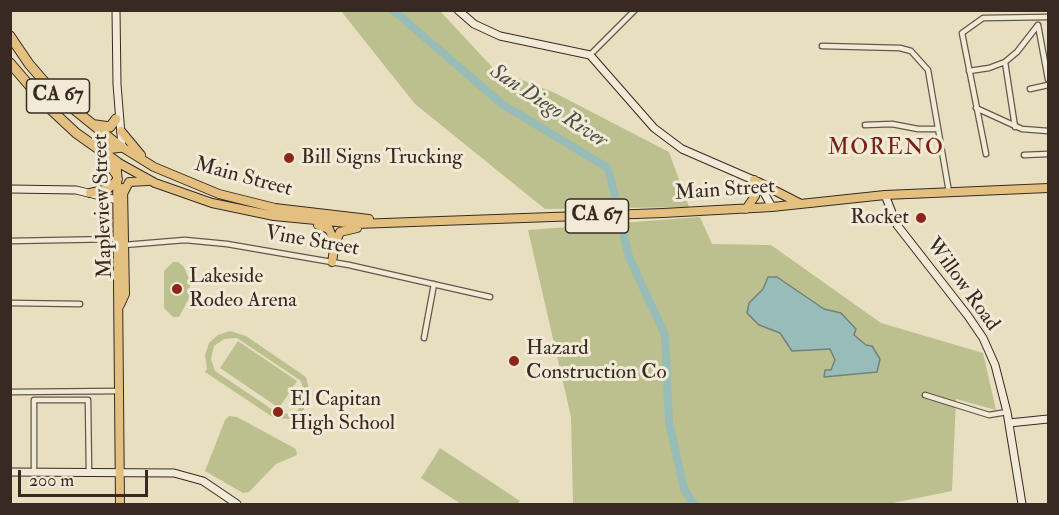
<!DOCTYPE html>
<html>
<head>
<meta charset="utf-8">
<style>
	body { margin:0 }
	#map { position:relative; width:1059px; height:515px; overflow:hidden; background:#e8dfc0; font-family:"IM FELL Double Pica",serif }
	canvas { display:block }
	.frame { position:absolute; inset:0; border:12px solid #382a22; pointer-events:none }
	.scale { position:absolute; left:18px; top:470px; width:130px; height:27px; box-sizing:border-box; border:3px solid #382a22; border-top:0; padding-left:8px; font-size:18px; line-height:21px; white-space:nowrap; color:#382a22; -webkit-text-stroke:4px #f0ead6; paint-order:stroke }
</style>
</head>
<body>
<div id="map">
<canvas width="1059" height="515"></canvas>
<div class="frame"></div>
<div class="scale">200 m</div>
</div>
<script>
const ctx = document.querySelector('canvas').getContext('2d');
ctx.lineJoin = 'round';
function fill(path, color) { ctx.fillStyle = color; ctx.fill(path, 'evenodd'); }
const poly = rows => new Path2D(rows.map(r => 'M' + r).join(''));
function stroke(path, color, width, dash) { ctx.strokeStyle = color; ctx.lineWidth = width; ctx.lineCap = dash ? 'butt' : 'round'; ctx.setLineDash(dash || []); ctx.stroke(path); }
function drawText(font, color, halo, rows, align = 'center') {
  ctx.font = font + ' "IM FELL Double Pica",serif'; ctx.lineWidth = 6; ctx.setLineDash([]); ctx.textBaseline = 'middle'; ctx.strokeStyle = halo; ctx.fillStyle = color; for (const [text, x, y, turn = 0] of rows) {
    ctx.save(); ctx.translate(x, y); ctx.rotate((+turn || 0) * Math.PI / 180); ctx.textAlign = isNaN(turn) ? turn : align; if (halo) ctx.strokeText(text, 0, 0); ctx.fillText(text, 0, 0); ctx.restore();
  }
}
fill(poly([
	[341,11,440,11,494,69,555,93,669,152,689,207,545,209,415,104],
	[700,217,712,244,771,245,881,323,983,353,996,410,956,399,952,491,888,504,573,504,571,417,528,230],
	[173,262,178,262,184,267,190,282,190,296,179,317,173,317,164,308,164,271],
	[230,331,246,336,306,377,311,397,301,414,290,419,274,418,205,372,207,369,205,355,209,343,218,335],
	[237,338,301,381,305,396,298,410,289,414,276,412,215,371,211,359,214,346,224,339],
	[238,341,297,381,279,408,220,368],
	[229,416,237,417,296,449,297,455,276,464,249,492,243,493,205,471,225,420],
	[440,448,520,501,517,504,461,504,421,478]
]), '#bbc08e');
const water = poly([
	[768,277,777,277,824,309,841,313,856,329,854,335,866,345,872,346,880,359,877,372,824,377,825,370,831,370,835,360,830,349,792,351,780,333,759,325,747,313,749,303,763,289,768,277]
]);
fill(water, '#98bcb7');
stroke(water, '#72827b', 1.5);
stroke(poly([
	[393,10,502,104,608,168,629,257,665,335,669,422,684,489,694,504]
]), '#98bcb7', 8);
const street = poly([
	[1038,25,1048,79],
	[822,46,900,48,911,51,928,70,949,192],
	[590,55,635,10],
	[1005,62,1015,127],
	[969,71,989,68,1005,62,1017,52,1038,25],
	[1030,89,1048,85],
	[976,108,1022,129,1048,131],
	[865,125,892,124,918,129,938,129],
	[986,154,962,33,983,18,1048,17],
	[1024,155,1048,154],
	[10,241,116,239],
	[124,245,185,240,227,244,349,265,490,297],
	[10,303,80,304],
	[424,338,434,284],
	[10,392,120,391],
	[925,395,989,415,1007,412],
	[34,472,34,400,88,400,89,473]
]);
const secondary = poly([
	[116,10,117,84,122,147],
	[458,10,474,24,500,36,590,55,654,128,682,149,758,182,772,207],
	[10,189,76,190,121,201],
	[885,195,897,225,968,316,983,338,995,365,1007,412,1022,504],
	[1009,423,1048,419],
	[10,472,174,473,203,481,237,504]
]);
const primary = poly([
	[121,131,141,155],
	[117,144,154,167,219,194,275,208,369,219],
	[117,162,155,183,212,203,274,216,357,224,663,213,772,207,885,195,1048,188],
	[117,170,120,504],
	[758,182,799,203],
	[124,192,129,182,148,181],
	[90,193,108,189,118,179],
	[746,209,755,196,754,180],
	[318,225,329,229,335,243],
	[332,262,335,244,340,232,357,228],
	[120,305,125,294,123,188]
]);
const highway = poly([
	[10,36,29,64,55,94,117,144],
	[10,63,47,106,76,133,117,162],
	[96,125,110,127,116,119],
	[99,150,122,147],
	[102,155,117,175]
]);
stroke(street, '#64574a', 7);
stroke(secondary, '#382a22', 9);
stroke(primary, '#382a22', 10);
stroke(highway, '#382a22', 11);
stroke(street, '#f0ead6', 4.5);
stroke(secondary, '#f0ead6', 7);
stroke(primary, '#e4c080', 8);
stroke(highway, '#e4c080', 9);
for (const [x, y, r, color] of [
	[289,158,6,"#8f2418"],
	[921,218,6,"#8f2418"],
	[177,289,6,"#8f2418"],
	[514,361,6,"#8f2418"],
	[278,412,6,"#8f2418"]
]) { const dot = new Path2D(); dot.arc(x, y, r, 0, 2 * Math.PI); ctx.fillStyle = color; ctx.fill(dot); stroke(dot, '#f0ead6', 2); }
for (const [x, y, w] of [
	[58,96,63],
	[597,216,63]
]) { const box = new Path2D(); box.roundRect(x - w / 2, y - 17, w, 34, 4.5); ctx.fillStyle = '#f0ead6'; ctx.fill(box); stroke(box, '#382a22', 1.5); }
drawText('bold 20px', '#382a22', null, [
	["CA 67",58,96],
	["CA 67",597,216]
]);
drawText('21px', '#382a22', '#f0ead6', [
	["Bill Signs Trucking",301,158],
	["Rocket",909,218,"right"],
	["Lakeside",189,277],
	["Rodeo Arena",189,301],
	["Hazard",526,349],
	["Construction Co",526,373],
	["El Capitan",290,400],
	["High School",290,424]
], 'left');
drawText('21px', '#382a22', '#f0ead6', [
	["Main Street",243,178,15],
	["Main Street",725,191,-4],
	["Mapleview Street",104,206,-92],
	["Vine Street",312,242,10],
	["Willow Road",962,285,54]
]);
drawText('italic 22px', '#504e47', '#f0ead6', [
	["San Diego River",548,107,33]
]);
ctx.letterSpacing = '1.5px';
drawText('22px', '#7a1f14', '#f0ead6', [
	["MORENO",886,149]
]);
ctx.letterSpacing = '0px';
</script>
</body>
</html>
